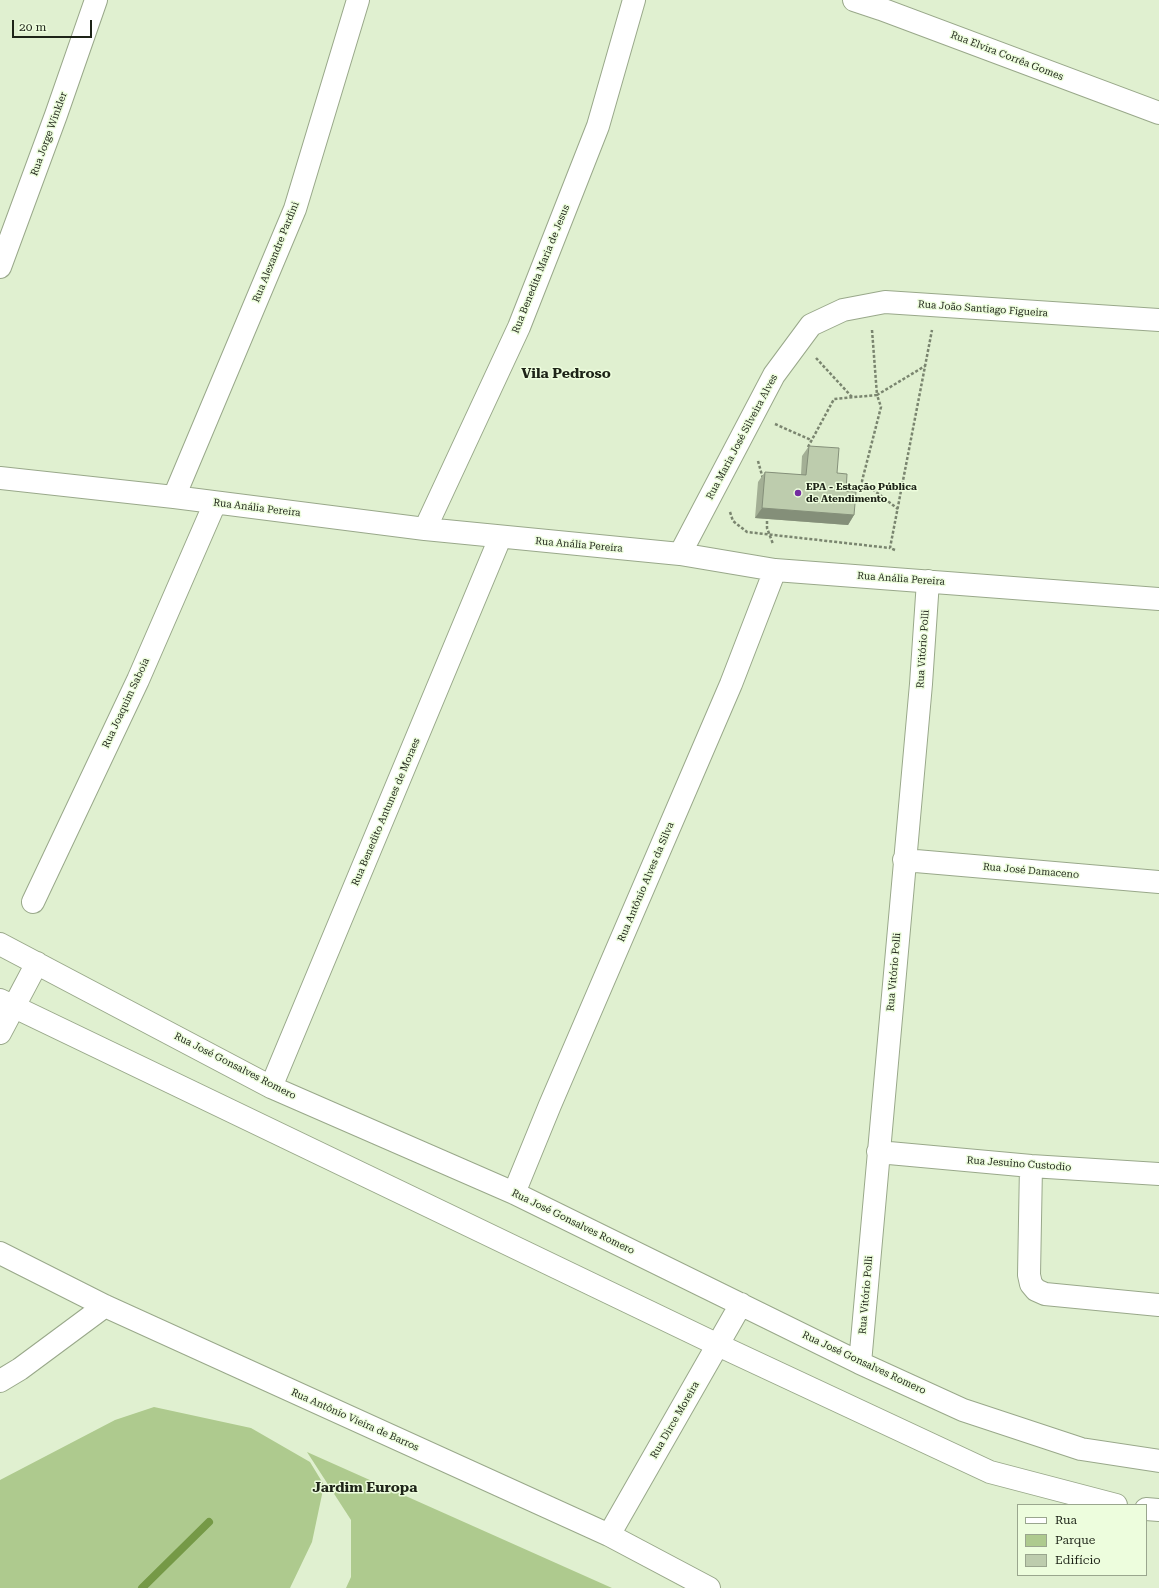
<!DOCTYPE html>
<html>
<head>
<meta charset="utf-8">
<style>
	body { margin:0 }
	#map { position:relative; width:1159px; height:1588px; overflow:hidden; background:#e0f0d0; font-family:"Roboto Serif",serif }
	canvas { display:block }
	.legend { position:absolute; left:1017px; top:1504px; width:130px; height:72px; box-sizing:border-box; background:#edfddd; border:1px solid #9aa68e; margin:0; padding:5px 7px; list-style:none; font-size:12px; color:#1e2418 }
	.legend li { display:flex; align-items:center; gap:8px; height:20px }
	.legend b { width:20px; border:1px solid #9aa68e }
	.scale { position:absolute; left:12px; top:20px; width:80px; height:18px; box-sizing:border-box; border:2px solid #1e2418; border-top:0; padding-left:5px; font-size:12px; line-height:14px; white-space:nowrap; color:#1e2418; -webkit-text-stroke:3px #edfddd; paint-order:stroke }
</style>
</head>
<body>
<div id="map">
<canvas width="1159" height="1588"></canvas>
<ul class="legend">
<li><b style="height:5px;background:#fff"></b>Rua</li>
<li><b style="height:11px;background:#aeca8e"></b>Parque</li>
<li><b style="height:11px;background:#bdccad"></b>Edifício</li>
</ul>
<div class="scale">20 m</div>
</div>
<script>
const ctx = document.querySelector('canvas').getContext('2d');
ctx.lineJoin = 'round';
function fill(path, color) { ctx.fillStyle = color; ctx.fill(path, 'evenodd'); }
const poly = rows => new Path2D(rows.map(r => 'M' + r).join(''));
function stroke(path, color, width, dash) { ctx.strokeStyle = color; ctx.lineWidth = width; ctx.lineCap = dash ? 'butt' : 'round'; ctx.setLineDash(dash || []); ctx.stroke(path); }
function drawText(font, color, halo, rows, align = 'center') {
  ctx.font = font + ' "Roboto Serif",serif'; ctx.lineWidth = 3; ctx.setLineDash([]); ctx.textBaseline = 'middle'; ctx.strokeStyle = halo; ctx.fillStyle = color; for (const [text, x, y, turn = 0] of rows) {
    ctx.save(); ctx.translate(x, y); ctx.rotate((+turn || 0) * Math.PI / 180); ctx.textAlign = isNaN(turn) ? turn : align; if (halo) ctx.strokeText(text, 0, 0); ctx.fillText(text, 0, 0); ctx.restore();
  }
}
fill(poly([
	[154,1407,251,1428,310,1462,324,1485,312,1542,290,1588,0,1588,0,1480,115,1420],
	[307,1452,612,1588,346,1588,351,1577,351,1520]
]), '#aeca8e');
stroke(poly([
	[142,1588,209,1522]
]), '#759946', 8);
const minor = poly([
	[854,0,881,9,1159,113],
	[0,267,56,115,96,0],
	[0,478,174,497,425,529,680,554,775,570,1159,599],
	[174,497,295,209,358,0],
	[425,529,519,327,598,126,634,0],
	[680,554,774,375,811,325,843,310,885,302,1159,320],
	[904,860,1159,882],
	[33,902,138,680,215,503],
	[0,944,271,1087,514,1193,860,1363,963,1410,1081,1449,1159,1461],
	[0,1000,718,1345,990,1472,1116,1505],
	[0,1033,37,963],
	[271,1087,500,538],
	[878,1152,1031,1166,1159,1174],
	[1031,1166,1029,1275,1031,1284,1036,1290,1045,1294,1159,1305],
	[514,1193,550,1105,731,684,775,570],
	[0,1253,105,1306,609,1535,709,1588],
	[860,1363,921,684,928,581],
	[0,1381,20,1369,105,1306],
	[1146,1509,1159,1510],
	[609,1535,741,1304]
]);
stroke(minor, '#99a88a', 24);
stroke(poly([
	[872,330,877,395,925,366],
	[816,358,852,397],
	[775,424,811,440],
	[808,447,834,399,877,395,881,407,862,481,898,509],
	[758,461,763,479],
	[730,512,733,521,747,532,890,548],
	[767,516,767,528,773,544],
	[895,550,890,548,932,330]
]), '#7a856f', 2.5, [3, 2]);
stroke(minor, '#fff', 22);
fill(poly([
	[809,446,837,473,846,491,854,515,848,525,755,518,758,482,765,472,801,475,802,456]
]), '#a3af95');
fill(poly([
	[762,508,854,515,848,525,755,518]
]), '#848f79');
const building = poly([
	[809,446,839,448,837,473,847,474,846,491,856,492,854,515,762,508,765,472,806,475,809,446]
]);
fill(building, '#bdccad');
stroke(building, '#848f79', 1);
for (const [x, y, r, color] of [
	[798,493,4,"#732ca0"]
]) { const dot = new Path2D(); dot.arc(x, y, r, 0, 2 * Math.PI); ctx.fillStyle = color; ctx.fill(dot); stroke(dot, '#edfddd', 1.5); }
drawText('10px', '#1e2418', '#edfddd', [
	["Rua Elvira Corrêa Gomes",1007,56,21],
	["Rua Jorge Winkler",49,134,-70],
	["Rua Alexandre Pardini",276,252,-68],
	["Rua Benedita Maria de Jesus",541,269,-68],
	["Rua João Santiago Figueira",983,309,4],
	["Rua Maria José Silveira Alves",742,437,-62],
	["Rua Anália Pereira",257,508,7],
	["Rua Anália Pereira",579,545,5],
	["Rua Anália Pereira",901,579,4],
	["Rua Vitório Polli",923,649,-86],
	["Rua Joaquim Saboia",126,703,-65],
	["Rua Benedito Antunes de Moraes",386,812,-67],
	["Rua José Damaceno",1031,871,5],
	["Rua Antônio Alves da Silva",646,882,-67],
	["Rua Vitório Polli",894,972,-85],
	["Rua José Gonsalves Romero",235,1066,27],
	["Rua Jesuino Custodio",1019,1164,4],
	["Rua José Gonsalves Romero",573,1222,26],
	["Rua Vitório Polli",866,1295,-85],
	["Rua José Gonsalves Romero",864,1363,25],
	["Rua Antônio Vieira de Barros",355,1420,24],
	["Rua Dirce Moreira",675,1420,-60]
]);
drawText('bold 10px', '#1e2418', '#edfddd', [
	["EPA - Estação Pública",806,487],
	["de Atendimento",806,499]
], 'left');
drawText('bold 14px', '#1e2418', '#edfddd', [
	["Vila Pedroso",566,374],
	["Jardim Europa",365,1488]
]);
</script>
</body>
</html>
